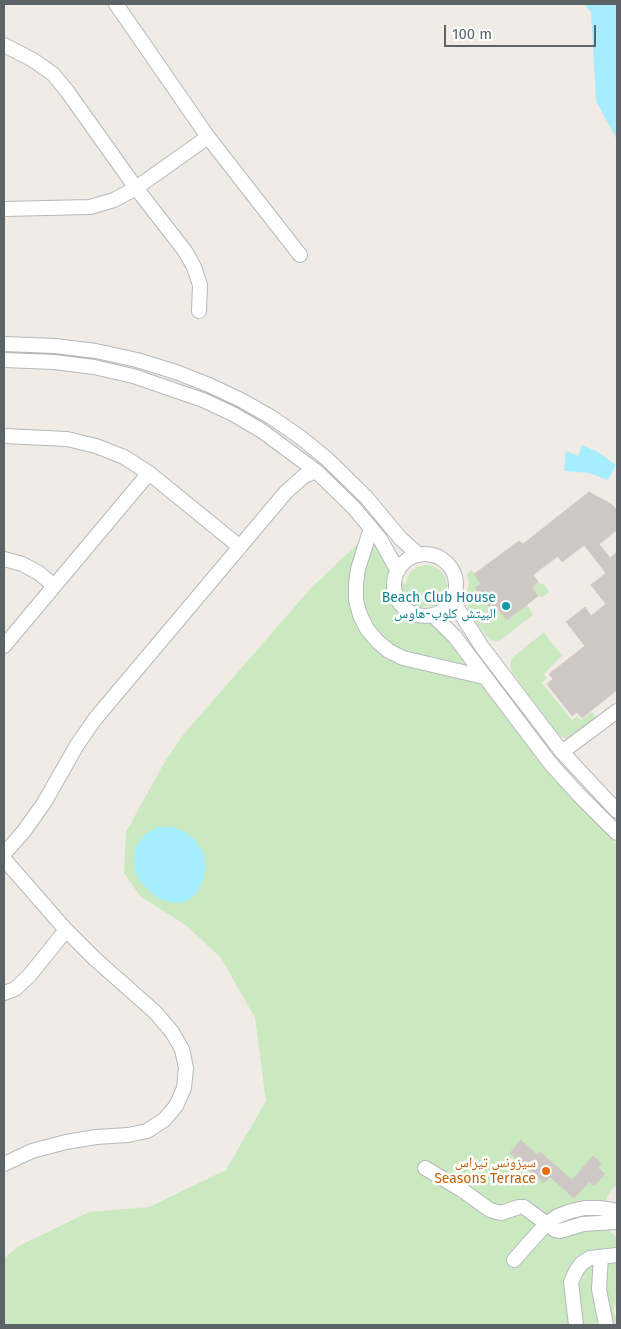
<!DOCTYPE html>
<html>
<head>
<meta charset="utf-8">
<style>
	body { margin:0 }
	#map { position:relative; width:621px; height:1329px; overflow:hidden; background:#f0ebe5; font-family:"Fira Sans",sans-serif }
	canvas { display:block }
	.frame { position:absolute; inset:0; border:5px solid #5c6366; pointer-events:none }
	.scale { position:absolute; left:444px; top:25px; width:152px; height:22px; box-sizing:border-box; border:2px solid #5c6366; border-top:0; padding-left:6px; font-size:15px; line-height:18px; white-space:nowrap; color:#5c6366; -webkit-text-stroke:4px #fff; paint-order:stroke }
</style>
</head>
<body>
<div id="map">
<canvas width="621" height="1329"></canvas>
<div class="frame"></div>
<div class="scale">100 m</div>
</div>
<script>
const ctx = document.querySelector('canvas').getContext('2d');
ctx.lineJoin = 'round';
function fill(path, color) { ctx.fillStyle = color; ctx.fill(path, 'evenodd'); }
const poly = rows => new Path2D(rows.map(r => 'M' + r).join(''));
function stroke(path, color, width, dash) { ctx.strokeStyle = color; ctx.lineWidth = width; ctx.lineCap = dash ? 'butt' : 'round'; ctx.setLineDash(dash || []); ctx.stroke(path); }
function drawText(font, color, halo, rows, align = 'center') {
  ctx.font = font + ' "Fira Sans","Noto Naskh Arabic",sans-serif'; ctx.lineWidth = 5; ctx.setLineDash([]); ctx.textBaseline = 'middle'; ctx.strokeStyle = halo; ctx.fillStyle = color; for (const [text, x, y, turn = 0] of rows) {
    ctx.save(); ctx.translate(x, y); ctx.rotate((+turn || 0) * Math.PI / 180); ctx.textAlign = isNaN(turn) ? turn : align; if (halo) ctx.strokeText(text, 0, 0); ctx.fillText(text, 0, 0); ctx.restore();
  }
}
fill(poly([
	[367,535,375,546,376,541,386,561,405,585,410,572,417,567,425,565,433,566,440,570,445,577,447,585,446,593,442,600,436,605,422,607,543,766,617,844,617,1186,613,1188,607,1198,606,1227,617,1238,617,1298,613,1312,617,1319,617,1325,4,1325,4,1259,17,1247,89,1212,149,1207,226,1170,266,1101,255,1018,221,958,187,926,140,896,124,873,126,832,164,763,183,735,311,588],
	[472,570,481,584,475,589,494,613,499,610,527,604,533,615,502,639,497,641,490,640,479,627,470,613,467,604,465,599,469,583,467,574],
	[539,582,541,585,543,583,549,592,543,597,538,596,532,587],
	[544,632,562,656,544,674,547,678,542,683,572,720,577,716,581,720,592,712,598,719,569,739,566,739,556,732,512,672,510,665,512,658]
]), '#cae9c0');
fill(poly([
	[584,4,617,4,617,140,596,101,591,12],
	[582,445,598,452,616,465,608,480,589,473,564,471,566,451,578,456],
	[158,827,173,827,185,832,195,840,203,852,206,866,203,881,197,893,186,902,173,903,160,899,149,891,139,880,135,871,134,861,135,849,144,835]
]), '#a6eeff');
const building = poly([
	[589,492,611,504,617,510,617,530,599,544,610,558,617,552,617,690,582,718,577,712,572,716,547,684,553,679,549,674,585,646,566,622,585,607,591,616,606,604,591,585,606,573,584,545,562,562,558,556,533,575,538,582,532,587,538,596,507,620,499,610,494,613,475,588,481,584,474,574,519,541,523,544,589,492],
	[521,1140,537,1155,540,1152,572,1180,593,1156,601,1163,598,1168,605,1174,594,1186,589,1182,574,1198,550,1177,544,1183,510,1153,521,1140]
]);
fill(building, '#cdc8c4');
stroke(building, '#d5cbc3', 1);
const minor = poly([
	[116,4,208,137,300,255],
	[4,45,33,60,53,74,67,91,136,188,185,251,194,267,200,285,199,311],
	[4,209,90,207,114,200,136,188,208,137],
	[4,344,55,346,96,351,137,360,176,372,209,385,241,400,271,417,300,437,327,459,366,497,401,539,419,555],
	[4,360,54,362,94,367,133,376,203,400,233,414,262,431,316,471,354,508,380,539,398,571],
	[4,436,67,439,96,446,124,457,149,473,240,547],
	[371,528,358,569,356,584,356,600,360,615,367,629,377,641,389,651,403,658,484,677],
	'394 585a31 31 0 1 1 62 0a31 31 0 1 1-62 0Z',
	[4,559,22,564,39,573,54,586],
	[452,600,482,647,562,752,617,811],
	[433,615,455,637,550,763,578,794,617,833],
	[4,646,149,473],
	[562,752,617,711],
	[4,854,24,831,44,803,77,745,95,719,286,492,304,476,316,471],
	[4,859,66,930,95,959,155,1012,172,1032,182,1049,186,1068,184,1088,176,1106,164,1120,147,1131,128,1135,96,1137,66,1142,32,1151,4,1164],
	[4,993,15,989,29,976,66,930],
	[425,1168,462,1190,490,1210,501,1213,519,1207,524,1207,555,1230,560,1231,583,1224,615,1222],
	[601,1257,599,1289,606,1325],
	[514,1260,546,1224,558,1216,571,1211,585,1208,599,1208,613,1210],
	[576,1325,571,1282,576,1271,582,1263,590,1258,617,1255]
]);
stroke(minor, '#b5b9bc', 16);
stroke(minor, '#fff', 14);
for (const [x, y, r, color] of [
	[506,606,5,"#0f9aa8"],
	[546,1171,5,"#e8710a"]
]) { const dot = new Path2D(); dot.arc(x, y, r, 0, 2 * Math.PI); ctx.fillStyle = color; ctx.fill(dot); stroke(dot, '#fff', 2); }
drawText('14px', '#0d838f', '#fff', [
	["Beach Club House",496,598],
	["البيتش كلوب-هاوس",496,614]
], 'right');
drawText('14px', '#c56008', '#fff', [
	["سيزونس تيراس",536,1163],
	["Seasons Terrace",536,1179]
], 'right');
</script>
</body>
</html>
